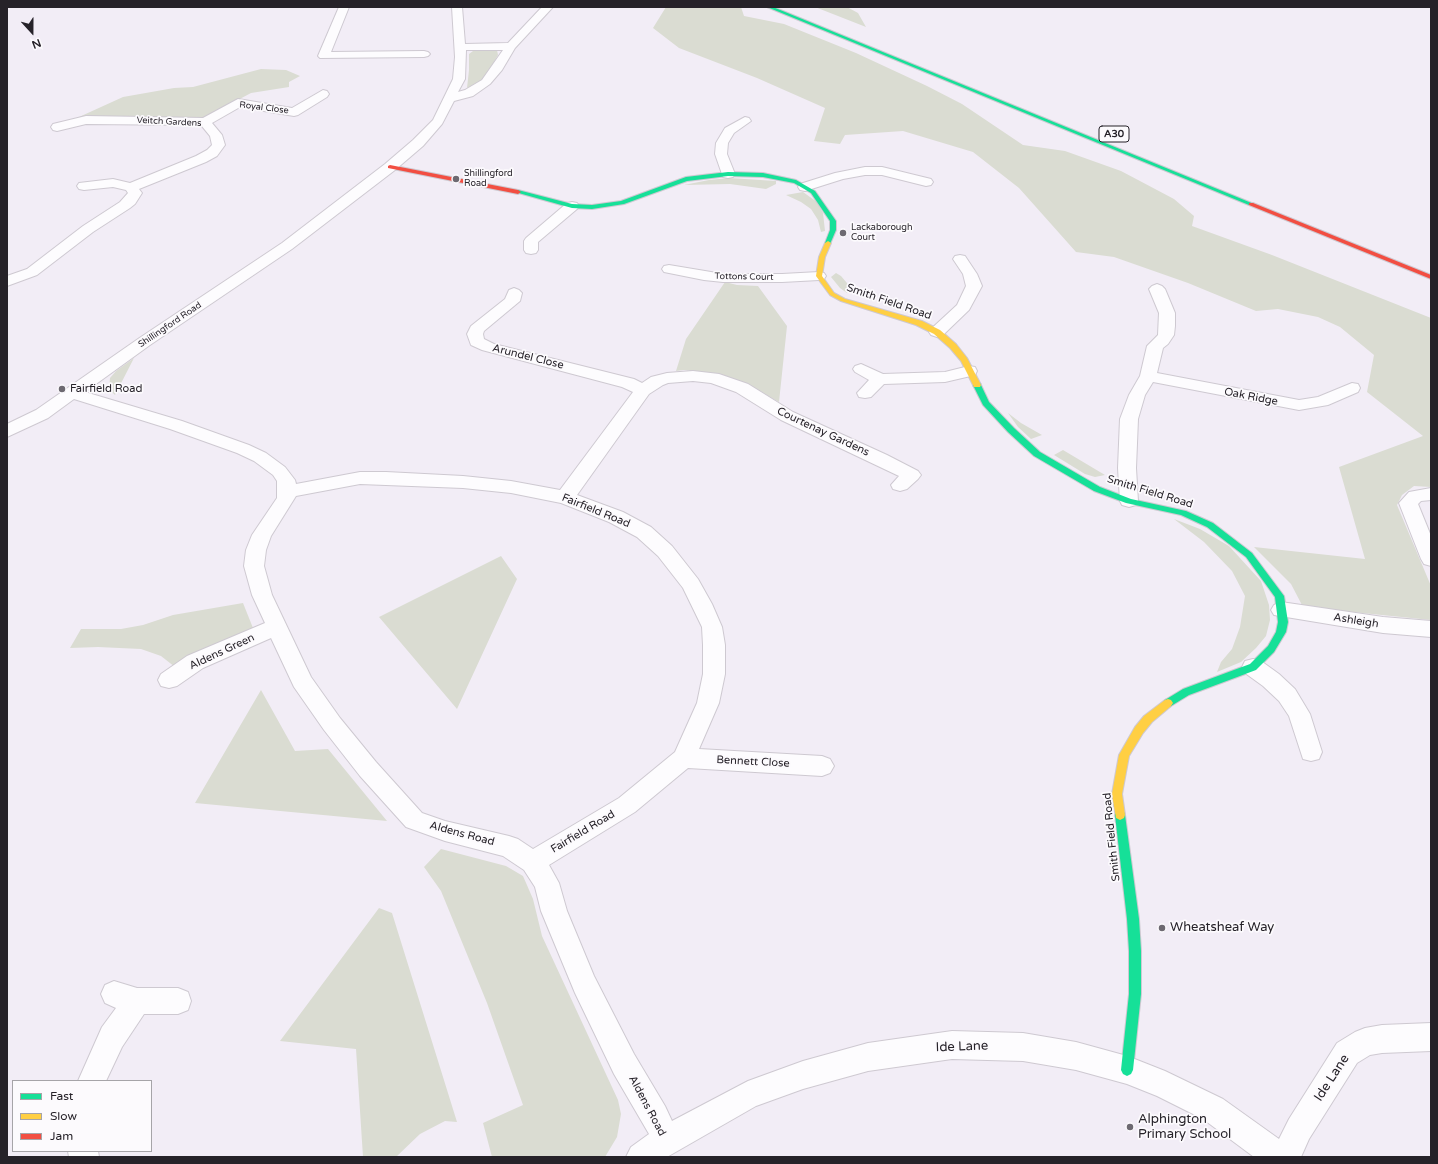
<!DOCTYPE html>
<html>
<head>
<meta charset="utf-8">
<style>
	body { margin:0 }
	#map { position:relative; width:1438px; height:1164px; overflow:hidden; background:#f2edf6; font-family:"Varela Round",sans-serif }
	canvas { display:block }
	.frame { position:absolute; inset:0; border:8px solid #262229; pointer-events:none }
	.legend { position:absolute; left:12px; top:1080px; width:140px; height:72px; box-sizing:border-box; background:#fcfafd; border:1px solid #a6a4a8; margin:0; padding:5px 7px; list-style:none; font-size:12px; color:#262229 }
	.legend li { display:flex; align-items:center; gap:8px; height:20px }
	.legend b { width:20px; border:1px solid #a6a4a8 }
	.north { position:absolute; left:12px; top:12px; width:40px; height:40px; -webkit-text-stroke:3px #fcfafd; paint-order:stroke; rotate:159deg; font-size:11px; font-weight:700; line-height:16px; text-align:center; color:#262229 }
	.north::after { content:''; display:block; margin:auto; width:14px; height:18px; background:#262229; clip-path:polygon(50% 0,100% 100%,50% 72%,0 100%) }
</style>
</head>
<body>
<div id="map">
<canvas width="1438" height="1164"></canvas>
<div class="frame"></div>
<ul class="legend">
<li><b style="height:5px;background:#16e098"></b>Fast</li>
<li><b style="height:5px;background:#ffcf43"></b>Slow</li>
<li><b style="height:5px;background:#f24e42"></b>Jam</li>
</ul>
<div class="north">N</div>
</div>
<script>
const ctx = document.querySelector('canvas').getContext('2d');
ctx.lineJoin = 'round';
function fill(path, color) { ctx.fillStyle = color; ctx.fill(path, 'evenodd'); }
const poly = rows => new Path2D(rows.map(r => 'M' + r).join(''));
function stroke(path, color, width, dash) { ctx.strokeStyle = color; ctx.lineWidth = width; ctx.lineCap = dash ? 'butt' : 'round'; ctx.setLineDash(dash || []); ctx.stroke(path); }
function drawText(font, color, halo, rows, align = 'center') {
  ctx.font = font + ' "Varela Round",sans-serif'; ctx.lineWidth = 3.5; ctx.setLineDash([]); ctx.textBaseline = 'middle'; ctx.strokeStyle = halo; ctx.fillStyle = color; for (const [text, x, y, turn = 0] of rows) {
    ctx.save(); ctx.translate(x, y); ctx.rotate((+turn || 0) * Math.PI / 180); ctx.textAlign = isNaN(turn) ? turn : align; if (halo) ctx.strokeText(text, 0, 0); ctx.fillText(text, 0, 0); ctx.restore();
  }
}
fill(poly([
	[666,7,741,7,744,16,784,24,856,53,927,86,962,104,1023,145,1065,151,1121,171,1174,199,1194,216,1192,226,1272,255,1431,318,1431,487,1414,486,1402,495,1397,505,1431,586,1431,620,1303,607,1291,584,1254,547,1365,559,1339,467,1423,436,1367,392,1374,355,1340,327,1318,317,1278,309,1256,311,1188,283,1114,257,1076,252,1019,188,973,152,903,131,845,135,840,144,814,141,825,108,757,78,679,48,653,28],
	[815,7,847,7,858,13,866,27],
	[484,50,497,50,498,55,486,76,476,84,467,88,469,70,469,54,473,51],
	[261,69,286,70,300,76,289,82,289,87,251,93,204,118,79,117,123,97,174,88,193,87],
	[729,178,776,181,776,184,766,189,730,184,684,185,709,180],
	[803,192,817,202,823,213,825,231,821,232,818,220,811,209,801,202,786,195],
	[836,273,841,276,852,289,847,293,840,288,831,277],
	[725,282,737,285,758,286,787,326,779,402,745,384,723,375,684,370,676,371,686,339],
	[134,358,115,395,109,389,110,378,116,371],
	[1008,413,1021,423,1042,435,1031,439,1018,427],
	[1063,450,1105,475,1095,477,1085,474,1054,455],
	[1174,519,1200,529,1229,546,1261,581,1269,605,1270,620,1266,636,1256,648,1241,662,1217,672,1221,662,1232,649,1240,627,1245,596,1232,571,1204,542],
	[501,556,517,579,457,709,379,617],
	[243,603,255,633,175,667,161,656,141,649,98,647,70,648,81,629,121,629,143,625,173,615],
	[261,690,295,751,328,749,387,821,195,803],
	[441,849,506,866,523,876,533,899,542,936,618,1100,621,1114,617,1137,605,1157,492,1157,483,1123,523,1105,487,1003,441,891,424,867],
	[379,908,392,913,457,1122,445,1121,420,1134,396,1157,363,1157,356,1049,280,1041]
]), '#dadcd2');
const street = poly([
	[339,7,349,7,331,52,424,51,428,52,430,54,428,56,424,57,320,58,318,56,339,7],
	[452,7,462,7,465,44,508,43,542,7,553,7,515,48,502,70,490,84,473,96,454,101,442,124,423,146,395,170,292,249,150,345,85,392,182,421,249,445,266,453,285,467,295,480,296,484,360,472,386,472,463,476,511,481,560,490,633,392,622,387,482,350,471,345,467,334,471,326,505,299,509,290,514,288,519,290,522,293,520,301,484,331,483,334,484,339,494,344,634,379,642,383,651,377,667,373,693,371,719,374,748,384,793,412,887,455,918,471,921,475,918,479,907,489,900,491,893,489,891,485,899,476,781,420,736,392,711,383,693,381,668,383,663,385,649,394,577,495,623,512,651,527,672,546,698,579,712,604,722,627,725,645,725,674,719,703,699,749,822,756,830,759,834,766,830,773,822,776,688,768,635,812,549,865,559,883,567,911,594,976,634,1054,665,1106,672,1121,748,1081,803,1061,868,1043,952,1031,1023,1033,1076,1042,1127,1056,1165,1071,1223,1099,1279,1139,1289,1119,1337,1043,1355,1032,1365,1028,1382,1025,1431,1023,1431,1051,1382,1053,1370,1055,1357,1063,1309,1139,1301,1157,1254,1157,1203,1119,1157,1096,1127,1084,1076,1070,1023,1061,952,1059,868,1071,803,1089,756,1106,667,1157,626,1157,631,1147,649,1134,614,1074,575,993,541,911,535,887,524,870,503,856,445,841,406,827,360,776,324,730,294,687,271,638,203,668,177,686,169,688,161,686,158,680,161,674,187,656,265,623,252,595,244,566,246,550,252,535,277,498,277,481,273,475,254,461,237,453,170,429,74,399,48,418,7,437,7,424,36,410,138,339,282,243,385,164,413,140,433,120,453,79,455,57,452,7],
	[466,50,503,50,482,80,465,90,458,92,465,79,466,50],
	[360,484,463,488,511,493,561,503,609,522,637,537,658,556,683,588,702,627,703,645,703,674,697,703,675,752,619,798,533,849,518,839,509,836,445,821,422,813,376,762,340,718,311,677,272,595,264,566,266,550,271,536,296,496,360,484],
	[323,90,327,91,329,94,327,97,298,115,294,116,240,107,212,123,222,135,225,145,217,156,206,162,139,189,142,193,135,204,130,208,93,232,37,275,7,286,7,276,27,269,83,226,120,202,128,193,126,190,113,187,84,190,79,189,77,186,79,183,113,179,130,183,196,156,207,150,212,145,210,136,201,125,86,124,57,131,53,130,51,127,53,124,86,116,203,118,238,99,292,108,323,90],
	[745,117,749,118,751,121,734,133,728,143,727,154,735,174,733,177,728,178,723,177,715,154,716,143,725,128,745,117],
	[865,167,882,167,931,179,933,182,931,185,926,186,882,175,865,175,843,179,805,191,800,190,798,187,800,184,835,173,865,167],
	[572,202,577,203,579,206,577,209,538,242,538,250,536,253,531,254,526,253,524,250,524,241,526,238,567,203,572,202],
	[960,255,965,256,977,274,982,286,969,310,943,335,937,337,931,335,929,332,931,329,957,305,966,286,963,274,953,259,955,256,960,255],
	[669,265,723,274,782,274,819,272,824,273,826,276,824,279,819,280,782,282,723,282,704,280,664,272,662,269,664,266,669,265],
	[1157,284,1162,286,1165,289,1175,313,1175,326,1174,335,1168,344,1163,348,1157,373,1299,400,1318,397,1352,383,1358,384,1360,388,1358,392,1328,405,1299,410,1153,382,1145,395,1138,419,1136,468,1138,501,1136,505,1129,507,1122,505,1120,501,1118,468,1120,419,1129,395,1140,376,1147,346,1158,335,1159,313,1149,289,1152,286,1157,284],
	[861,364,883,374,945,372,969,366,975,367,977,371,975,375,945,382,884,384,871,397,865,398,859,397,857,393,869,380,855,372,853,369,855,366,861,364],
	[1431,488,1431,500,1421,501,1418,504,1431,536,1431,566,1424,564,1421,559,1399,503,1409,492,1431,488],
	[1281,602,1383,617,1431,621,1431,637,1383,633,1274,615,1271,610,1274,605,1281,602],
	[1253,659,1261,661,1279,674,1295,689,1310,714,1322,752,1319,759,1311,761,1303,759,1289,716,1279,701,1263,686,1245,673,1242,667,1245,661,1253,659],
	[114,981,137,988,178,988,188,992,191,1001,188,1010,178,1014,144,1014,122,1047,106,1081,78,1081,102,1027,116,1008,105,1003,101,994,105,985,114,981],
	[68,1151,98,1151,99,1157,69,1157,68,1151]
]);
const fast = poly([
	[767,7,773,7,1254,204,1249,205,767,7],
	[728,172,763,173,796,180,815,191,836,221,836,230,830,244,825,243,830,230,830,221,811,193,794,183,763,177,728,176,687,181,624,204,592,209,572,208,515,192,518,190,572,204,592,205,621,201,686,177,728,172],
	[974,383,980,383,989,402,1014,428,1040,452,1100,487,1131,499,1186,511,1213,523,1252,553,1284,596,1288,622,1286,632,1274,652,1256,670,1189,695,1171,706,1168,707,1165,706,1163,703,1165,700,1183,689,1250,664,1268,646,1276,632,1278,622,1275,597,1246,557,1207,527,1181,515,1126,503,1094,491,1034,456,1008,432,983,405,973,385,974,383],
	[1120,810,1124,812,1125,815,1139,919,1141,951,1141,994,1133,1070,1131,1074,1127,1076,1123,1074,1121,1070,1129,994,1129,951,1127,919,1115,815,1116,812,1120,810]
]);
const slow = poly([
	[828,241,831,243,825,257,822,276,834,293,845,299,922,321,940,330,956,344,967,358,981,385,980,387,974,387,961,361,950,348,934,334,916,325,841,301,830,295,816,276,819,257,825,243,828,241],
	[1168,699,1171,700,1173,703,1171,706,1152,722,1143,733,1129,756,1122,794,1125,815,1124,818,1120,820,1116,818,1112,794,1119,755,1135,727,1144,716,1165,700,1168,699]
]);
const jam = poly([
	[390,165,518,190,521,192,518,194,388,168,388,166,390,165],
	[1249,203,1253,203,1431,275,1431,279,1249,205,1249,203]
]);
stroke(street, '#cec9d1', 2);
stroke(fast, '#cec9d1', 2);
stroke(slow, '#cec9d1', 2);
stroke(jam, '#cec9d1', 2);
fill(street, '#fdfcfe');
fill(fast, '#16e098');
fill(slow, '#ffcf43');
fill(jam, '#f24e42');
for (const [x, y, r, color] of [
	[456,179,4,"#6d6971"],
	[843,233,4,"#6d6971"],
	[62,389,4,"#6d6971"],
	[1162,928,4,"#6d6971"],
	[1130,1127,4,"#6d6971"]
]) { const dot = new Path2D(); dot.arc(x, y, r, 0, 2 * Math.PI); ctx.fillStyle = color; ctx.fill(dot); stroke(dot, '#fcfafd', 1.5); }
drawText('9px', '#262229', '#fcfafd', [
	["Royal Close",264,108,7],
	["Veitch Gardens",169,122,3],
	["Tottons Court",744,277,1],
	["Shillingford Road",170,325,-34]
]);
drawText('9px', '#262229', '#fcfafd', [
	["Shillingford",464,174],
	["Road",464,184],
	["Lackaborough",851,228],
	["Court",851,238]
], 'left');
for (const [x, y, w] of [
	[1114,134,30]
]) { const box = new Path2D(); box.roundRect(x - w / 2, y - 8, w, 16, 3); ctx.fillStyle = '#fcfafd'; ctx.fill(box); stroke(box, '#262229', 1); }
drawText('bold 10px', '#262229', null, [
	["A30",1114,134]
]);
drawText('11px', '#262229', '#fcfafd', [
	["Smith Field Road",889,302,19],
	["Arundel Close",528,357,14],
	["Oak Ridge",1251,397,11],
	["Courtenay Gardens",823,432,25],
	["Smith Field Road",1150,492,17],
	["Fairfield Road",596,511,22],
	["Ashleigh",1356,621,9],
	["Aldens Green",222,652,-25],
	["Bennett Close",753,762,3],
	["Fairfield Road",583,832,-31],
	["Aldens Road",462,834,15],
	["Smith Field Road",1112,837,-96],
	["Aldens Road",647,1106,62]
]);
drawText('11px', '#262229', '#fcfafd', [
	["Fairfield Road",70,389]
], 'left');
drawText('13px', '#262229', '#fcfafd', [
	["Wheatsheaf Way",1170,928],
	["Alphington",1138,1120],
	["Primary School",1138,1135]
], 'left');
drawText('13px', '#262229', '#fcfafd', [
	["Ide Lane",962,1047,-2],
	["Ide Lane",1332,1078,-57]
]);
</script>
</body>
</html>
